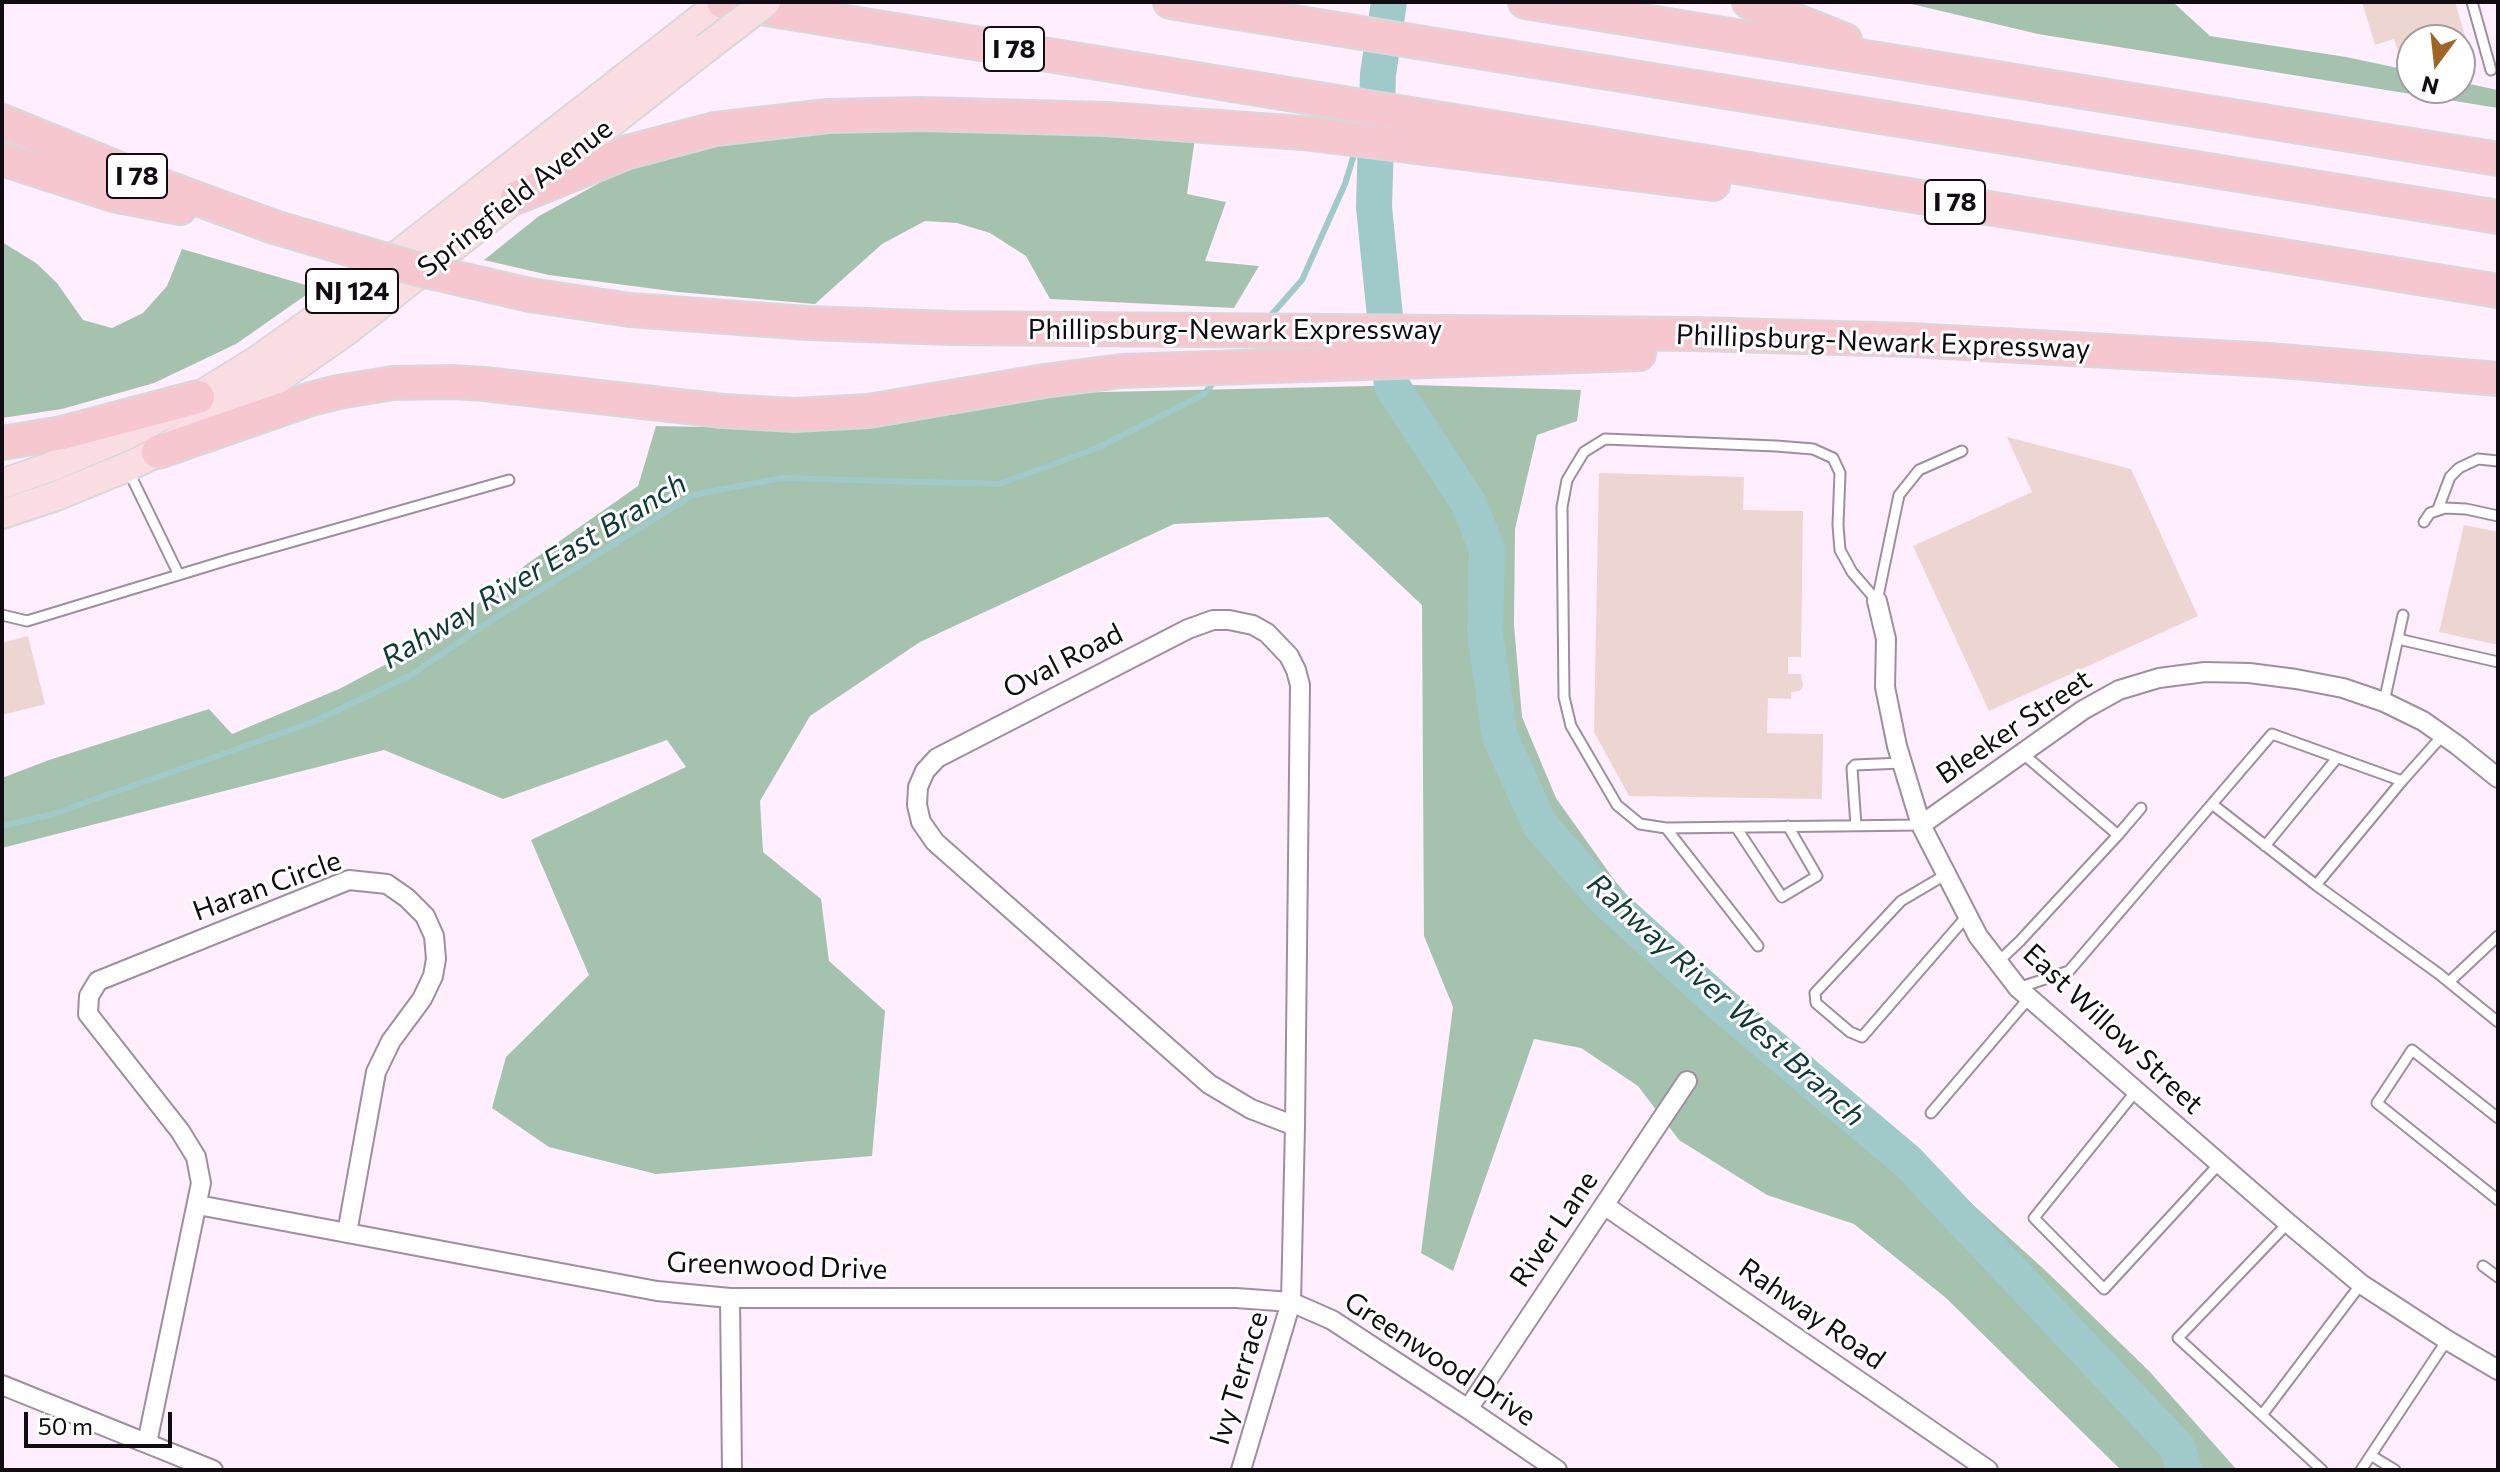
<!DOCTYPE html>
<html>
<head>
<meta charset="utf-8">
<style>
	body { margin:0 }
	#map { position:relative; width:2500px; height:1472px; overflow:hidden; background:#feeefe; font-family:Commissioner,sans-serif }
	canvas { display:block }
	.frame { position:absolute; inset:0; border:4px solid #110c11; pointer-events:none }
	.north { position:absolute; left:2396px; top:24px; width:80px; height:80px; box-sizing:border-box; background:#fff; border:2px solid #a09ea0; border-radius:50%; rotate:195deg; font-size:22px; font-weight:700; line-height:32px; text-align:center; color:#110c11 }
	.north::after { content:''; display:block; margin:auto; width:28px; height:36px; background:#a06525; clip-path:polygon(50% 0,100% 100%,50% 72%,0 100%) }
	.scale { position:absolute; left:24px; top:1412px; width:148px; height:36px; box-sizing:border-box; border:4px solid #110c11; border-top:0; padding-left:10px; font-size:24px; line-height:28px; white-space:nowrap; color:#110c11; -webkit-text-stroke:6px #fff; paint-order:stroke }
</style>
</head>
<body>
<div id="map">
<canvas width="2500" height="1472"></canvas>
<div class="frame"></div>
<div class="north">N</div>
<div class="scale">50 m</div>
</div>
<script>
const ctx = document.querySelector('canvas').getContext('2d');
ctx.lineJoin = 'round';
function fill(path, color) { ctx.fillStyle = color; ctx.fill(path, 'evenodd'); }
const poly = rows => new Path2D(rows.map(r => 'M' + r).join(''));
function stroke(path, color, width, dash) { ctx.strokeStyle = color; ctx.lineWidth = width; ctx.lineCap = dash ? 'butt' : 'round'; ctx.setLineDash(dash || []); ctx.stroke(path); }
function drawText(font, color, halo, rows, align = 'center') {
  ctx.font = font + ' Commissioner,sans-serif'; ctx.lineWidth = 6; ctx.setLineDash([]); ctx.textBaseline = 'middle'; ctx.strokeStyle = halo; ctx.fillStyle = color; for (const [text, x, y, turn = 0] of rows) {
    ctx.save(); ctx.translate(x, y); ctx.rotate((+turn || 0) * Math.PI / 180); ctx.textAlign = isNaN(turn) ? turn : align; if (halo) ctx.strokeText(text, 0, 0); ctx.fillText(text, 0, 0); ctx.restore();
  }
}
fill(poly([
	[1903,2,2174,3,2210,36,2346,57,2412,71,2412,88,2460,88,2460,82,2498,90,2498,108,2038,34],
	[913,127,1195,138,1187,194,1226,202,1205,261,1259,266,1234,308,1050,299,1026,256,990,233,957,223,925,221,882,244,815,304,678,292,549,275,484,260,539,216,647,157,780,133],
	[2,242,36,263,57,283,83,320,112,328,143,313,167,286,182,249,316,288,236,344,154,383,62,409,2,418],
	[1414,385,1581,390,1577,421,1537,435,1515,529,1514,625,1522,717,1556,798,1615,881,1678,956,1940,1175,2046,1271,2150,1372,2237,1470,2121,1470,1946,1298,1854,1224,1767,1195,1679,1140,1638,1086,1581,1048,1534,1039,1453,1271,1421,1253,1453,1007,1424,936,1422,605,1328,517,1174,524,920,642,810,716,760,801,763,852,821,899,829,961,885,1011,872,1156,656,1174,549,1147,492,1108,506,1057,589,975,531,840,686,767,667,740,503,799,384,750,2,848,2,778,49,760,209,709,232,734,339,689,434,639,527,564,638,486,656,426,751,428,916,420,1060,393]
]), '#a4c2ad');
stroke(poly([
	[1371,99,1378,74],
	[1266,321,1302,280,1345,184,1356,148],
	[2,826,53,814,313,722,411,675,484,625,693,495,782,478,999,484,1097,448,1203,395,1215,381]
]), '#a0c9c9', 6);
stroke(poly([
	[1389,2,1378,74,1374,207,1392,386,1468,502,1487,549,1485,632,1500,737,1540,825,1606,900,1722,1005,1908,1162,2178,1448,2184,1470]
]), '#a0c9c9', 36);
fill(poly([
	[2362,2,2455,2,2476,73,2460,74,2460,40,2412,40,2412,64,2401,61,2394,39,2375,45],
	[2007,437,2131,469,2198,616,1989,711,1913,546,2032,492],
	[1599,473,1744,477,1743,510,1803,511,1801,657,1788,657,1788,674,1801,674,1803,686,1800,691,1791,692,1791,699,1768,698,1767,733,1823,734,1822,799,1629,796,1594,732],
	[2464,525,2498,532,2498,645,2439,632],
	[28,636,45,704,2,715,2,643]
]), '#edd6d1');
const service = poly([
	[2472,2,2491,70],
	[128,470,179,575],
	[2438,509,2450,477,2459,468,2478,459,2498,461],
	[2424,522,2430,513,2445,508,2466,509,2498,516],
	[1877,601,1899,495,1919,470,1962,451],
	[2,615,27,621,231,559,509,480],
	[2398,639,2498,662],
	[2384,702,2403,615],
	[2402,781,2443,735],
	[2212,804,2316,885],
	[1856,826,1852,768,1855,765,1902,763],
	[1736,827,1782,897,1817,876,1788,826],
	[1666,828,1640,824,1617,805,1571,726,1564,697,1562,507,1567,480,1584,452,1605,439,1776,446,1813,449,1833,458,1840,473,1838,525,1840,550,1852,572,1877,601],
	[2118,835,2141,808],
	[2265,846,2337,758],
	[1945,875,1901,901,1815,993,1816,1003,1850,1032,1862,1037,1967,916],
	[1758,946,1666,828,1921,825],
	[1998,962,2020,941,2118,835,2022,753],
	[2449,982,2498,936],
	[2018,988,2069,971,2272,734,2402,781,2316,885,2439,974,2498,1022],
	[2136,1091,2034,1218,2104,1289,2219,1164],
	[1931,1113,2029,998],
	[2498,1118,2412,1050,2377,1103,2498,1200],
	[2288,1223,2178,1338,2322,1470],
	[2483,1266,2498,1277],
	[2262,1415,2361,1284],
	[2372,1456,2395,1470],
	[2361,1470,2447,1340]
]);
const minor = poly([
	[1877,601,1886,639,1885,687,1897,746,1921,825,1978,936,2018,988,2288,1223,2361,1284,2447,1340,2498,1370],
	[1921,825,2083,710,2119,690,2159,678,2205,672,2249,673,2296,679,2343,688,2384,702,2423,721,2457,745,2498,778],
	[198,1205,657,1291,730,1298,1236,1298,1291,1302,1332,1320,1468,1409,1557,1470],
	[1604,1205,1988,1470],
	[730,1298,732,1470],
	[2,1385,213,1470],
	[1468,1409,1687,1081],
	[147,1443,201,1183,196,1157,180,1131,88,1014,89,996,98,981,349,880,387,884,407,898,425,916,434,936,436,959,433,976,422,999,391,1041,376,1072,347,1233],
	[1241,1470,1291,1302,1295,1126,1300,685,1296,670,1289,656,1267,633,1253,625,1229,620,1213,620,1188,629,937,758,925,771,918,787,917,805,921,822,935,842,1209,1084,1251,1109,1295,1126]
]);
const primary = poly([
	[2,484,53,466,126,435,198,397,258,360,317,318,722,2],
	[2,514,56,496,127,467,158,452,259,392,346,331,706,48]
]);
const motorway = poly([
	[723,2,2498,291],
	[1170,2,2498,217],
	[1525,2,2498,159],
	[1749,2,1845,40],
	[2,121,149,181,274,227],
	[2,159,113,195,180,208],
	[517,197,628,152,715,129,828,116,921,114,1106,119,1303,133,1713,184],
	[530,295,630,310,808,323,951,328,1695,334,1911,340,2269,360,2498,379],
	[2,443,62,433,198,397],
	[158,452,311,399,338,392,393,383,452,382,484,384,723,411,794,415,869,411,1044,381,1122,371,1639,354]
]);
stroke(service, '#9d8f9d', 13);
stroke(minor, '#9d8f9d', 22);
stroke(primary, '#d9d8d9', 32);
stroke(motorway, '#d9d8d9', 36);
stroke(service, '#fff', 9);
stroke(minor, '#fff', 18);
stroke(primary, '#fadde3', 28);
stroke(motorway, '#f7c7d0', 32);
const primaryBridge = poly([
	[706,48,766,2]
]);
const motorwayBridge = poly([
	[274,227,417,269,530,295]
]);
stroke(primaryBridge, '#d9d8d9', 32, []);
stroke(motorwayBridge, '#d9d8d9', 36, []);
stroke(primaryBridge, '#fadde3', 28);
stroke(motorwayBridge, '#f7c7d0', 32);
for (const [x, y, w] of [
	[1014,49,60],
	[137,176,60],
	[1955,202,60],
	[352,291,92]
]) { const box = new Path2D(); box.roundRect(x - w / 2, y - 22, w, 44, 6); ctx.fillStyle = '#fff'; ctx.fill(box); stroke(box, '#110c11', 2); }
drawText('bold 26px', '#110c11', null, [
	["I 78",1014,49],
	["I 78",137,176],
	["I 78",1955,202],
	["NJ 124",352,291]
]);
drawText('28px', '#110c11', '#fff', [
	["Springfield Avenue",515,198,-38],
	["Phillipsburg-Newark Expressway",1235,330],
	["Phillipsburg-Newark Expressway",1883,342,2],
	["Oval Road",1063,661,-27],
	["Bleeker Street",2014,727,-34],
	["Haran Circle",267,886,-20],
	["East Willow Street",2113,1029,43],
	["River Lane",1554,1229,-56],
	["Greenwood Drive",777,1266,2],
	["Rahway Road",1812,1314,35],
	["Greenwood Drive",1440,1359,33],
	["Ivy Terrace",1239,1378,-73]
]);
drawText('italic 30px', '#103939', '#fff', [
	["Rahway River East Branch",534,571,-31],
	["Rahway River West Branch",1726,1000,42]
]);
</script>
</body>
</html>
